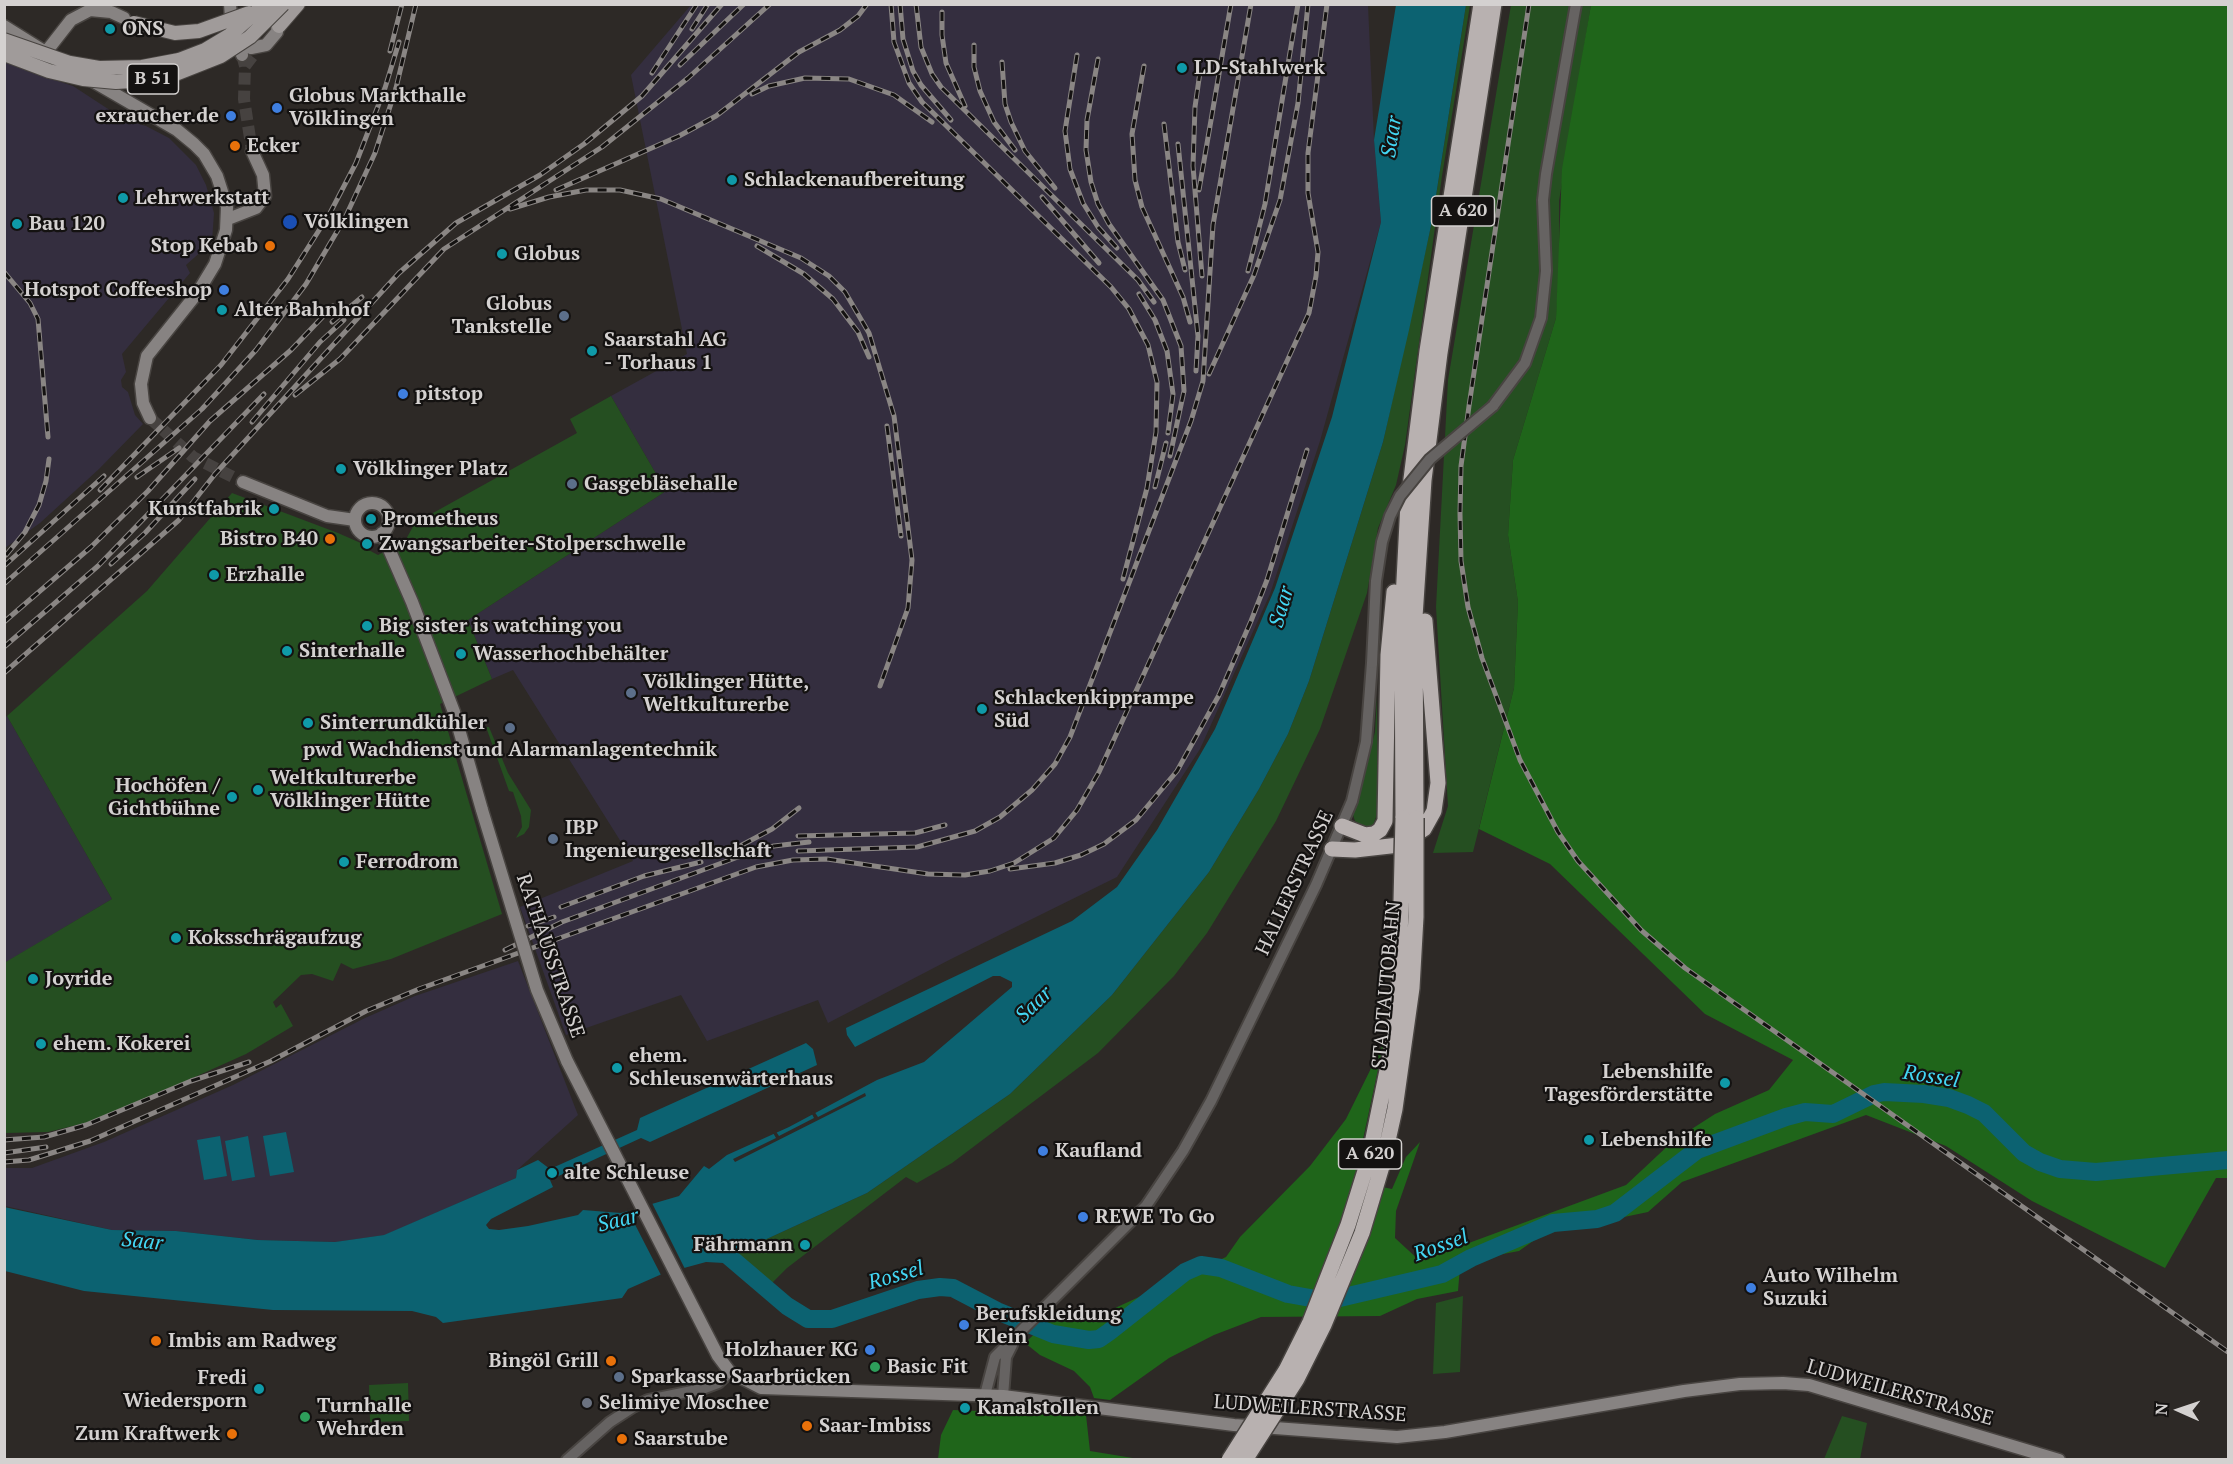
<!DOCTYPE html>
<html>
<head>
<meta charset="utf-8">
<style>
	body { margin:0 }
	#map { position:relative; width:2233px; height:1464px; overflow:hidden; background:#2d2926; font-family:"PT Serif",serif }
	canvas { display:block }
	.frame { position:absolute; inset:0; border:6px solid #d4d1d0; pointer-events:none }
	.north { position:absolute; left:2149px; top:1380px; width:60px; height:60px; -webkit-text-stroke:4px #141211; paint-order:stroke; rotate:273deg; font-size:16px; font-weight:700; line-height:24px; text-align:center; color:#d4d1d0 }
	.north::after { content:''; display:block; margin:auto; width:21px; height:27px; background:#d4d1d0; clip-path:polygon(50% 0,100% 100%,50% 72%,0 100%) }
</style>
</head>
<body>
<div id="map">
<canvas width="2233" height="1464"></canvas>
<div class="frame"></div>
<div class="north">N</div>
</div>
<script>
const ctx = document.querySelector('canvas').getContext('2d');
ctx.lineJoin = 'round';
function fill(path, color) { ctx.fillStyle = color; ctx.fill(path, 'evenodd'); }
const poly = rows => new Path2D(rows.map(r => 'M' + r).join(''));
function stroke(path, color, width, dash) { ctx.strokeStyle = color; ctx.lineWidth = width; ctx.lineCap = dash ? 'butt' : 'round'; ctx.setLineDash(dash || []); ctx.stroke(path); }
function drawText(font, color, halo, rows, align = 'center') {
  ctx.font = font + ' "PT Serif",serif'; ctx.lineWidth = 4.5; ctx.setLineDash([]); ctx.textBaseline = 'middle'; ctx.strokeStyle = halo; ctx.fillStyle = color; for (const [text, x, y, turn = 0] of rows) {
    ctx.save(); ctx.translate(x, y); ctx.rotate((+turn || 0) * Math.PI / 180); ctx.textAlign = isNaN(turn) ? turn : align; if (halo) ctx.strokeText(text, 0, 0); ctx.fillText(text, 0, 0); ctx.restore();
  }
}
fill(poly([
	[691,5,1368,5,1374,140,1381,222,1320,441,1270,594,1200,749,1117,877,951,959,828,1023,818,1000,707,1041,681,995,566,1035,520,907,633,861,513,670,492,679,468,620,666,491,611,396,687,354,631,75],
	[4,59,27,71,73,86,125,120,146,126,169,138,196,165,206,185,214,213,212,242,186,265,190,273,122,354,126,372,121,380,122,387,128,392,135,415,143,424,99,469,40,523,5,548],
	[7,716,112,899,5,963,4,718],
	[518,961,578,1115,517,1170,516,1178,385,1235,336,1242,258,1240,176,1231,112,1230,5,1206,5,1168,32,1168,104,1142,233,1085,365,1018,415,996]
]), '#342e3f');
fill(poly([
	[1466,5,1470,5,1442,176,1405,445,1396,485,1378,528,1367,593,1320,729,1276,821,1207,933,1174,976,1098,1053,952,1163,917,1183,906,1177,787,1268,771,1284,734,1254,867,1193,1010,1094,1112,995,1209,872,1259,789,1288,734,1309,681,1383,442,1432,221],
	[1511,5,1591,5,1559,201,1559,271,1556,318,1513,460,1508,535,1518,602,1514,688,1473,852,1433,853,1448,806,1436,607,1448,380],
	[611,396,666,491,468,620,492,679,440,704,502,914,391,959,353,969,341,963,333,981,312,974,301,975,273,1002,276,1008,281,1004,293,1026,246,1054,137,1103,85,1123,48,1132,5,1133,4,963,112,899,7,716,147,591,232,493,338,533,363,544,363,547,378,555,405,541,415,523,577,433,570,419],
	[1377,696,1378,812,1373,825,1367,828,1355,821,1353,815,1375,732],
	[486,727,489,727,508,773,531,810,529,827,524,834,516,838,522,827,521,816,513,792,509,791],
	[1463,1296,1460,1372,1433,1374,1436,1303],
	[408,1383,409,1421,370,1422,369,1385],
	[1842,1416,1867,1423,1860,1459,1824,1459]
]), '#254f21');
fill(poly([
	[1591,5,2228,5,2228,1178,2216,1178,2165,1268,2032,1201,1946,1146,1866,1115,1682,1182,1648,1212,1543,1234,1519,1251,1471,1260,1460,1267,1458,1291,1417,1299,1380,1316,1261,1317,1214,1335,1169,1358,1110,1400,1094,1398,1090,1387,1074,1371,1040,1355,1025,1343,1055,1314,1082,1318,1102,1314,1226,1257,1240,1237,1310,1166,1346,1119,1384,1042,1354,1181,1392,1189,1406,1157,1420,1142,1396,1211,1395,1238,1420,1261,1626,1185,1673,1141,1715,1114,1769,1090,1793,1060,1705,1014,1550,864,1479,829,1514,688,1518,602,1508,535,1513,460,1556,318,1562,169],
	[953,1410,1086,1415,1090,1451,1139,1459,938,1459,941,1435]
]), '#1f651a');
fill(poly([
	[1396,5,1466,5,1432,221,1409,330,1383,442,1309,681,1288,734,1259,789,1209,872,1112,995,1010,1094,867,1193,734,1254,742,1264,706,1262,662,1274,628,1289,622,1298,443,1323,436,1317,412,1311,273,1310,84,1291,5,1271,4,1207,112,1230,176,1231,258,1240,335,1242,384,1235,516,1178,517,1170,538,1160,550,1169,637,1130,640,1118,806,1043,813,1049,817,1065,650,1142,641,1138,550,1180,553,1187,491,1219,486,1225,489,1229,499,1230,528,1226,578,1215,583,1210,621,1213,679,1196,704,1166,709,1169,727,1155,789,1127,877,1080,924,1062,1012,987,1012,982,1000,976,993,976,855,1047,847,1035,846,1028,1072,921,1117,887,1157,830,1215,729,1275,588,1332,417,1381,222,1374,140],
	[286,1132,294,1172,270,1176,263,1136],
	[220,1136,227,1176,204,1180,197,1140],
	[248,1136,255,1177,232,1181,225,1141]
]), '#0c6271');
fill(poly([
	[865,1093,866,1096,735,1162,733,1159,776,1138,772,1131,775,1130,779,1136,814,1118,811,1112,814,1111,818,1117],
	[651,1201,686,1271,662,1277,627,1209]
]), '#2d2926');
stroke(poly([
	[719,1248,787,1306,808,1319,832,1319,918,1290,940,1287,953,1288,997,1311,1053,1334,1089,1340,1099,1339,1109,1332,1185,1272,1201,1265,1221,1268,1288,1294,1327,1301,1442,1274,1471,1258,1553,1223,1597,1219,1615,1213,1697,1150,1786,1117,1805,1112,1833,1114,1874,1094,1884,1092,1924,1094,1949,1098,1968,1105,1984,1113,2024,1153,2040,1162,2060,1169,2096,1172,2228,1160]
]), '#0c6271', 18);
stroke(poly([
	[242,55,245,66,244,99,252,151],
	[245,66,254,54],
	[150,418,193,457,243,482]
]), '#464240', 12, [12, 6]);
const tertiary = poly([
	[1493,406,1525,363,1541,318,1546,271,1543,200,1546,174,1576,4],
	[985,1395,995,1357,1146,1206,1183,1151,1211,1101,1316,885,1352,801,1366,742,1372,663],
	[1003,1396,1006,1357,1012,1345],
	[567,1460,610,1422,633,1407,648,1400,702,1389,718,1383,730,1372]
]);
const secondary = poly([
	[230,4,232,32,238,42,242,55],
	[4,26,44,51],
	[238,42,251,48,266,45,277,32,278,17],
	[46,52,71,20,90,10,111,12,124,18],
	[89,79,177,130,194,144,204,154,217,176,227,207,226,230,215,264,198,292,147,356,141,384,143,403,150,418],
	[228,219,256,208,265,196,263,175,252,151],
	[243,482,327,516,355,520],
	'355 520a17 17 0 1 1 34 0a17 17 0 1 1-34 0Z',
	[382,533,412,602,454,712,482,810],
	[567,1061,718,1356,730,1372,761,1388,1003,1396,1234,1425,1397,1437,1445,1432,1684,1391,1740,1384,1783,1383,1809,1385,2059,1460]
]);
const primary = poly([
	[279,26,298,4]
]);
const motorway = poly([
	[1403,818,1402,619,1408,503,1427,351,1481,4],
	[1416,818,1415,617,1424,480,1440,353,1494,4],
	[1342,826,1365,835,1374,834,1380,830,1385,821,1388,655,1394,592],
	[1332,849,1355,850,1399,845,1424,829,1434,811,1438,783,1425,621]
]);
stroke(tertiary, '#484441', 14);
stroke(secondary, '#484441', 15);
stroke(primary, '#484441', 16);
stroke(motorway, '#484441', 18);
stroke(tertiary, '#666362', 10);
stroke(secondary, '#878382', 12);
stroke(primary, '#a09b9a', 14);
stroke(motorway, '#b8b1b0', 15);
const rail = poly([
	[891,4,894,42,909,83,922,102,1111,287,1129,309,1148,345,1157,382,1156,432,1147,488,1123,579],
	[900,4,903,39,913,71,921,85,951,120],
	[916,4,921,47,932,74,941,87,1138,280,1154,302],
	[1529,4,1469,406,1461,466,1460,513,1461,561,1468,607,1482,658,1520,760,1558,832,1578,861,1641,930,1685,968,2228,1352],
	[942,12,942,35,946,63,965,106],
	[692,29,708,4],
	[974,45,974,67,980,91,994,122,1015,150],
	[390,51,402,4],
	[1077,55,1065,131,1070,169,1083,203,1098,227,1117,248],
	[1098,59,1087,120,1086,150,1091,182,1098,204,1109,224,1163,300,1181,346,1184,391,1170,456],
	[1002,62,1005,104,1011,122,1025,151,1055,188],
	[680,65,744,4],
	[1144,66,1132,134,1135,180,1142,207,1183,297,1190,322],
	[1200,72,1195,107,1193,166,1202,276],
	[652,73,697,4],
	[752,94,769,86,805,78,849,79,894,95,932,122],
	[1164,124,1178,242,1185,270],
	[1178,144,1198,336,1196,371],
	[556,190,679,136,716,116,799,52,840,30,858,16,867,4],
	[1199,190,1231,4],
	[1042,197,1099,263],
	[510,209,549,197,586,190,620,190,661,199,801,258,829,276,845,292,869,333,894,416,912,560,908,608,880,686],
	[757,246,804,274,833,299,858,332,869,357],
	[1248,271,1265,204,1298,4],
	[4,272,30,303,38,319,48,437],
	[1139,294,1155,320,1167,351,1173,394,1168,433],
	[332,322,362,297],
	[1209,374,1254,275,1280,200,1298,103,1308,4],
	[295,395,340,359,444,249,602,147,688,78,770,4],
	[252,422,320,342,344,320],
	[887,426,901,536],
	[137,477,179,448],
	[1155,487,1166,443],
	[100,490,221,365,288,279,330,213,356,163,385,88,399,42],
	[6,555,25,532,39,505,46,481,49,459],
	[111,564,145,533,195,479],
	[4,566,104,476],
	[4,584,202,409,256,350,306,284,345,218,375,153,396,88,416,4],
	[4,622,91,547,148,491,210,421,291,350,333,306],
	[4,647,98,566,264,394],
	[4,673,179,520,215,474,399,273,456,223,540,175,584,144,642,96,722,4],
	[798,836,915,833,945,825],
	[798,851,917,847,975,831,1000,817,1032,790,1055,764,1070,737,1191,421,1203,381,1213,225,1251,4],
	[727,853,772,829,799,808],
	[1010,869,1055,863,1081,855,1104,844,1136,820,1177,771,1219,695,1251,621,1267,580,1307,450],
	[561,907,644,876,701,862],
	[528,926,554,917],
	[505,950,562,922,738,857,774,846,809,842],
	[4,1140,44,1137,86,1125,191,1081,249,1062],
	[4,1153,46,1147],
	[4,1162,29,1160,90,1141,271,1061,366,1011,419,989,756,867,793,860,827,859,928,874,965,875,990,871,1014,863,1054,838,1077,810,1099,772,1309,313,1316,276,1318,252,1308,193,1308,153,1327,4]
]);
stroke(rail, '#8a8684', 5);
stroke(rail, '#141211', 3, [9]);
const tertiaryBridge = poly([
	[1372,663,1376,581,1382,542,1390,516,1400,496,1430,459,1493,406]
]);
const secondaryBridge = poly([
	[482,810,537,990,567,1061]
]);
const primaryBridge = poly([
	[134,23,175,33,199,31,249,13],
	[4,40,70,63,99,68,142,67,179,60,205,50,230,35,265,4],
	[4,54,49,71,83,79,116,82,148,80,178,73,221,56,250,37,283,4]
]);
const motorwayBridge = poly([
	[1229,1460,1286,1370,1310,1322,1348,1225,1369,1158,1392,1046,1399,985,1403,818],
	[1245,1460,1297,1379,1324,1325,1362,1233,1383,1163,1395,1109,1412,988,1416,917,1416,818]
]);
stroke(tertiaryBridge, '#484441', 14, []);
stroke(secondaryBridge, '#484441', 15, []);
stroke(primaryBridge, '#484441', 16, []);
stroke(motorwayBridge, '#484441', 18, []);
stroke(tertiaryBridge, '#666362', 10);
stroke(secondaryBridge, '#878382', 12);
stroke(primaryBridge, '#a09b9a', 14);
stroke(motorwayBridge, '#b8b1b0', 15);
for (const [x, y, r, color] of [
	[110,29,6,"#0f9aa8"],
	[1182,68,6,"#0f9aa8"],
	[277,108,6,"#3f7fe0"],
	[231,116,6,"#3f7fe0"],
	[235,146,6,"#e8710a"],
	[732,180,6,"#0f9aa8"],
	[123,198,6,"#0f9aa8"],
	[290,222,8,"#1a4fb4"],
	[17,224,6,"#0f9aa8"],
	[270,246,6,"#e8710a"],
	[502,254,6,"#0f9aa8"],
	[224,290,6,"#3f7fe0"],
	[222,310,6,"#0f9aa8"],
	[564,316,6,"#5c6f8a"],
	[592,351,6,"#0f9aa8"],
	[403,394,6,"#3f7fe0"],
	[341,469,6,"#0f9aa8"],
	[572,484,6,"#5c6f8a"],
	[274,509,6,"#0f9aa8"],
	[371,519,6,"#0f9aa8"],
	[330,539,6,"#e8710a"],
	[367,544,6,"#0f9aa8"],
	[214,575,6,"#0f9aa8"],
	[367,626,6,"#0f9aa8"],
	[287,651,6,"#0f9aa8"],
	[461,654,6,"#0f9aa8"],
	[631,693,6,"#5c6f8a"],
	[982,709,6,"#0f9aa8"],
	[308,723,6,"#0f9aa8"],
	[510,728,6,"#5c6f8a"],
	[258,790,6,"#0f9aa8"],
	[232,797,6,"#0f9aa8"],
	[553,839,6,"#5c6f8a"],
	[344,862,6,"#0f9aa8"],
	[176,938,6,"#0f9aa8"],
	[33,979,6,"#0f9aa8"],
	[41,1044,6,"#0f9aa8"],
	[617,1068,6,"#0f9aa8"],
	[1725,1083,6,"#0f9aa8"],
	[1589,1140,6,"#0f9aa8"],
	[1043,1151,6,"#3f7fe0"],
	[552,1173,6,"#0f9aa8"],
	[1083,1217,6,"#3f7fe0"],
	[805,1245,6,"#0f9aa8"],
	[1751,1288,6,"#3f7fe0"],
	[964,1325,6,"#3f7fe0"],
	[156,1341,6,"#e8710a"],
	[870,1350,6,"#3f7fe0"],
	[611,1361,6,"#e8710a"],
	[875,1367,6,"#2e9e5b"],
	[619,1377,6,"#5c6f8a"],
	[259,1389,6,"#0f9aa8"],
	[587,1403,6,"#6b7280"],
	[965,1408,6,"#0f9aa8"],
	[305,1417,6,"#2e9e5b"],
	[807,1426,6,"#e8710a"],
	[232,1434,6,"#e8710a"],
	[622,1439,6,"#e8710a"]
]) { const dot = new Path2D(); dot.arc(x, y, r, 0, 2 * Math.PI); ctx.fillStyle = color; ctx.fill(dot); stroke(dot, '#141211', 2); }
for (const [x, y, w] of [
	[153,79,51],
	[1463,211,63],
	[1370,1154,63]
]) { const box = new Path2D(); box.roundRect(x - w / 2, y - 15, w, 30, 4.5); ctx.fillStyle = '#141211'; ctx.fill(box); stroke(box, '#d4d1d0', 1.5); }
drawText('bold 18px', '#d4d1d0', null, [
	["B 51",153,79],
	["A 620",1463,211],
	["A 620",1370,1154]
]);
drawText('bold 20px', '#d4d1d0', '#141211', [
	["ONS",122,29],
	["LD-Stahlwerk",1194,68],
	["Globus Markthalle",289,96],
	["Völklingen",289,119],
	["exraucher.de",219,116,"right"],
	["Ecker",247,146],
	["Schlackenaufbereitung",744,180],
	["Lehrwerkstatt",135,198],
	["Völklingen",304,222],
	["Bau 120",29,224],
	["Stop Kebab",258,246,"right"],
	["Globus",514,254],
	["Hotspot Coffeeshop",212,290,"right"],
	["Globus",552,304,"right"],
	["Tankstelle",552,327,"right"],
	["Alter Bahnhof",234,310],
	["Saarstahl AG",604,340],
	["- Torhaus 1",604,363],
	["pitstop",415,394],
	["Völklinger Platz",353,469],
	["Gasgebläsehalle",584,484],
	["Kunstfabrik",262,509,"right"],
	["Prometheus",383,519],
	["Bistro B40",318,539,"right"],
	["Zwangsarbeiter-Stolperschwelle",379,544],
	["Erzhalle",226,575],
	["Big sister is watching you",379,626],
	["Sinterhalle",299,651],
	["Wasserhochbehälter",473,654],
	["Völklinger Hütte,",643,682],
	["Weltkulturerbe",643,705],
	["Schlackenkipprampe",994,698],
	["Süd",994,721],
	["Sinterrundkühler",320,723],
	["pwd Wachdienst und Alarmanlagentechnik",510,750,"center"],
	["Weltkulturerbe",270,778],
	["Völklinger Hütte",270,801],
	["Hochöfen /",220,786,"right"],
	["Gichtbühne",220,809,"right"],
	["IBP",565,828],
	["Ingenieurgesellschaft",565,851],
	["Ferrodrom",356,862],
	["Koksschrägaufzug",188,938],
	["Joyride",45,979],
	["ehem. Kokerei",53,1044],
	["ehem.",629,1056],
	["Schleusenwärterhaus",629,1079],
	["Lebenshilfe",1713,1072,"right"],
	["Tagesförderstätte",1713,1095,"right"],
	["Lebenshilfe",1601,1140],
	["Kaufland",1055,1151],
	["alte Schleuse",564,1173],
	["REWE To Go",1095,1217],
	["Fährmann",793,1245,"right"],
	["Auto Wilhelm",1763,1276],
	["Suzuki",1763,1299],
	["Berufskleidung",976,1314],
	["Klein",976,1337],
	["Imbis am Radweg",168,1341],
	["Holzhauer KG",858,1350,"right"],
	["Bingöl Grill",599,1361,"right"],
	["Basic Fit",887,1367],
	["Sparkasse Saarbrücken",631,1377],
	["Fredi",247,1378,"right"],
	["Wiedersporn",247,1401,"right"],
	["Selimiye Moschee",599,1403],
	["Turnhalle",317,1406],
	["Wehrden",317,1429],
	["Kanalstollen",977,1408],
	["Saar-Imbiss",819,1426],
	["Zum Kraftwerk",220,1434,"right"],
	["Saarstube",634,1439]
], 'left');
drawText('20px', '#d4d1d0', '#141211', [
	["HALLERSTRASSE",1295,883,-65],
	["RATHAUSSTRASSE",550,956,71],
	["STADTAUTOBAHN",1387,985,-85],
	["LUDWEILERSTRASSE",1900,1393,16],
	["LUDWEILERSTRASSE",1310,1409,4]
]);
drawText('italic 21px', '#43d6f3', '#141211', [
	["Saar",1392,137,-81],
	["Saar",1282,607,-74],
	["Saar",1034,1005,-44],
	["Rossel",1931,1077,9],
	["Saar",618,1221,-14],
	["Saar",142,1242,6],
	["Rossel",1441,1246,-20],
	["Rossel",896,1276,-16]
]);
</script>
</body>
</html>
